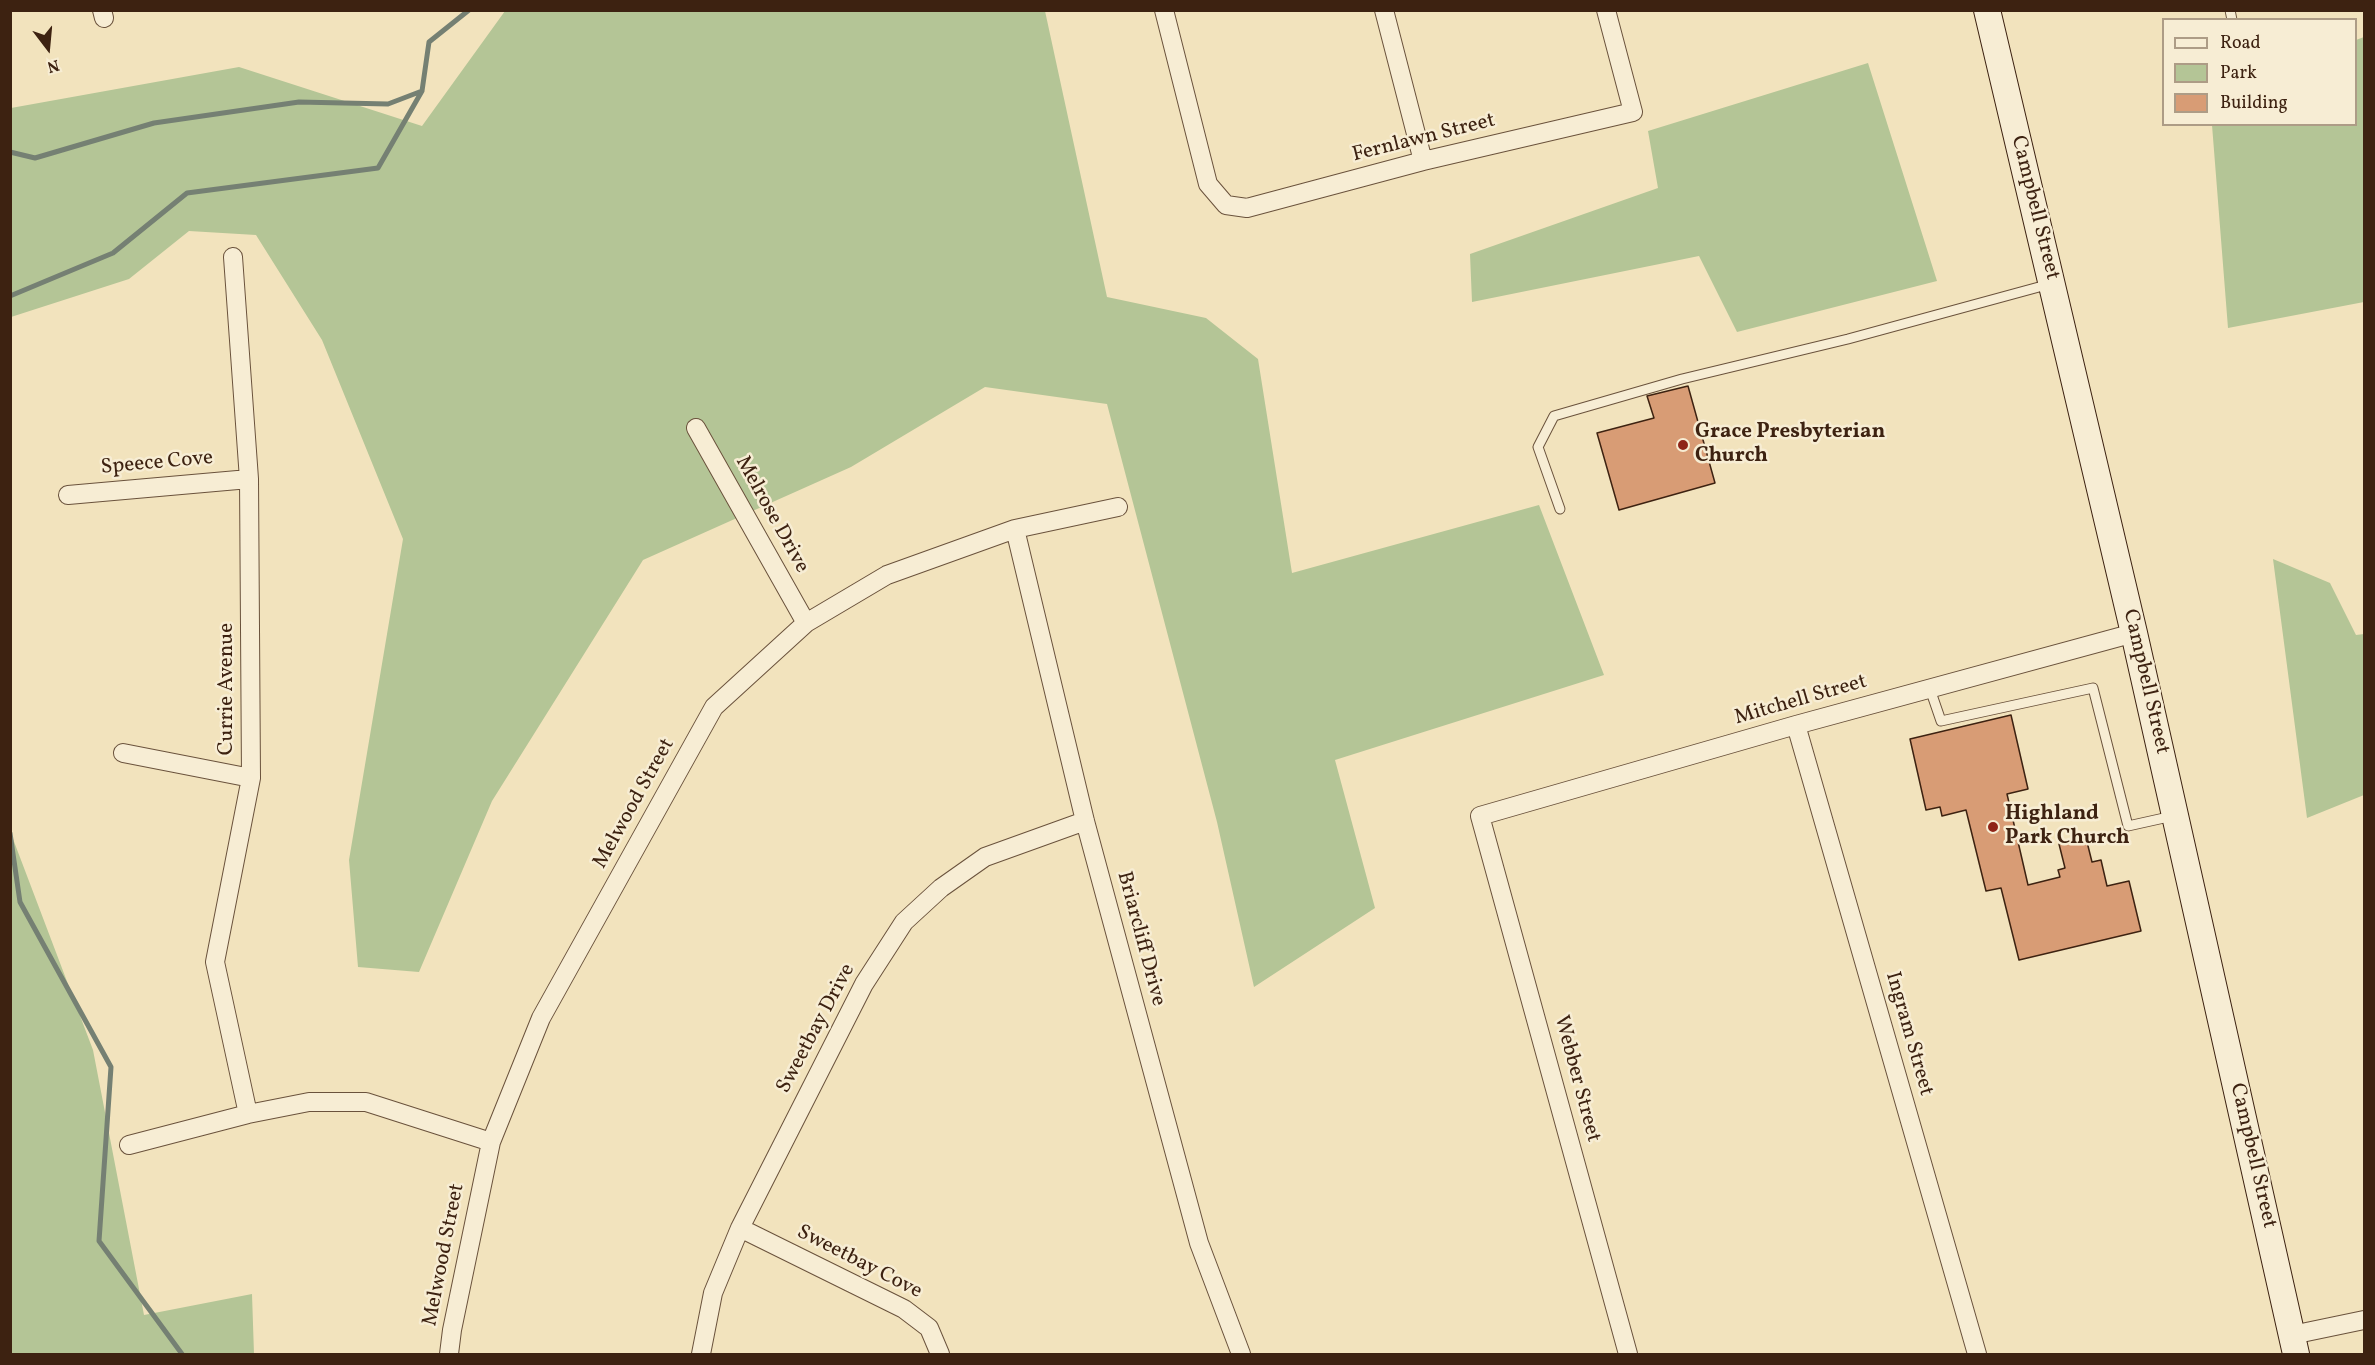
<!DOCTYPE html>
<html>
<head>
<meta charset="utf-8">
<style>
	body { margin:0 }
	#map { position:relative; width:2375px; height:1365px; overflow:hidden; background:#f2e3bd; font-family:Vollkorn,serif }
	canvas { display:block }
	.frame { position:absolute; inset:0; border:12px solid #3d2211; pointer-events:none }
	.legend { position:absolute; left:2162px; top:18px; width:195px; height:108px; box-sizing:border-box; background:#f7edd4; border:2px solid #ad9c86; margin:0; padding:8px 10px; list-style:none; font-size:18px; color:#3d2211 }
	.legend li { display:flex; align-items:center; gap:12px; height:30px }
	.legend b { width:30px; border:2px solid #ad9c86 }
	.north { position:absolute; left:18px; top:18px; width:60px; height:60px; -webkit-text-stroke:4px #f7edd4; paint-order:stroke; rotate:164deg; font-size:16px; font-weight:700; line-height:24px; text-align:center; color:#3d2211 }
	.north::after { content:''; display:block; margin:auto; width:21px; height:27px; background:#3d2211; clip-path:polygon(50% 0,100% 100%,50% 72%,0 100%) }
</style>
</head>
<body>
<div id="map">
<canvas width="2375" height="1365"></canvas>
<div class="frame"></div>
<ul class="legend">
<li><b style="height:8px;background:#f7edd4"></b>Road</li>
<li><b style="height:16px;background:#b4c596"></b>Park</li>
<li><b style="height:16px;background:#d89c75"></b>Building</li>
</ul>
<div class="north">N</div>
</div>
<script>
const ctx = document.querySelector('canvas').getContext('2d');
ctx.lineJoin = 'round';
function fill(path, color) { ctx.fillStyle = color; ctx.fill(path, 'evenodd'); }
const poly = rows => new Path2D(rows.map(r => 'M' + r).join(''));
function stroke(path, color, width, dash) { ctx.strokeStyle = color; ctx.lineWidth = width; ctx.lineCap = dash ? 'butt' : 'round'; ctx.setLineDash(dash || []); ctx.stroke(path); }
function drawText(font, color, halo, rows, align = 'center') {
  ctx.font = font + ' Vollkorn,serif'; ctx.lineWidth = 5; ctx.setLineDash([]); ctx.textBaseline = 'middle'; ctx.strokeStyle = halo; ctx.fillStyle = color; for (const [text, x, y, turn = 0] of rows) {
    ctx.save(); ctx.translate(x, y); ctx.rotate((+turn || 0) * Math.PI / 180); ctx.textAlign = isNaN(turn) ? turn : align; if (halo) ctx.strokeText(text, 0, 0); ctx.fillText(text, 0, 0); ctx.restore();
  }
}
fill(poly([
	[505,11,1045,11,1107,297,1206,318,1258,359,1292,573,1539,505,1604,675,1335,760,1375,908,1254,987,1217,822,1107,404,985,387,851,467,643,560,492,801,419,972,358,967,349,860,403,539,322,340,256,235,189,231,129,279,11,317,11,108,239,67,422,126],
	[2364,37,2364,302,2228,328,2212,125,2356,124,2356,40],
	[1868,63,1937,281,1737,332,1699,256,1472,302,1470,254,1658,188,1648,131],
	[2273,559,2330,583,2356,635,2364,634,2364,795,2307,818],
	[10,831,93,1050,144,1315,252,1294,254,1354,11,1354]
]), '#b4c596');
stroke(poly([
	[10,152,35,158,154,123,299,102,388,104,422,91,429,42,469,10],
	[10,296,113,253,187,193,378,168,422,91],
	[10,833,20,902,111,1067,99,1241,182,1354]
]), '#758073', 5);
const building = poly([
	[1688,386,1715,483,1619,510,1597,433,1654,418,1647,396,1688,386],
	[2011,715,2028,789,2007,794,2028,885,2060,877,2058,870,2065,868,2059,844,2086,838,2092,862,2101,860,2107,886,2129,881,2141,931,2019,960,2001,888,1986,891,1966,810,1942,816,1940,807,1926,810,1910,739,2011,715]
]);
fill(building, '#d89c75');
stroke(building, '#3d2211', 1.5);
const service = poly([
	[2230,10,2232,20],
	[1560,509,1538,447,1554,416,1682,379,1848,339,2050,284],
	[1930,689,1941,721,2093,688,2128,826,2173,816]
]);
const minor = poly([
	[102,10,104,18],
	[1164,10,1208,184,1226,205,1247,208,1423,161,1633,112,1606,10],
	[1384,10,1423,161],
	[233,257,249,479,251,778,215,962,248,1114],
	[696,428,806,623],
	[68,495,249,479],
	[1015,529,1085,821,1199,1243,1241,1354],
	[1796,725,1977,1354],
	[123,753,251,778],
	[129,1145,248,1114,309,1102,366,1102,491,1142],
	[740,1228,904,1309,929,1328,940,1354],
	[2292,1335,2364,1320],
	[449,1354,452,1330,491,1142,541,1018,714,707,806,623,887,575,1015,529,1118,507],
	[701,1354,713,1293,740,1228,864,984,904,922,941,888,985,857,1085,821],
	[1628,1354,1480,816,1796,725,2134,633]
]);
const secondary = poly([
	[1987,10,2134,633,2296,1354]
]);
stroke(service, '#6a523c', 11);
stroke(minor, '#6a523c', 20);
stroke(secondary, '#3d2211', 28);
stroke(service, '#f7edd4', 9);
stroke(minor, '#f7edd4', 18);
stroke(secondary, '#f7edd4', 26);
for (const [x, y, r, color] of [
	[1683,445,6,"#8f2418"],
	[1993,827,6,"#8f2418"]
]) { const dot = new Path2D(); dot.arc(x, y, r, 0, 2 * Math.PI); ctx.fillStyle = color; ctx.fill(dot); stroke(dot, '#f7edd4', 2); }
drawText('21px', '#3d2211', '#f7edd4', [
	["Fernlawn Street",1424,139,-14],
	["Campbell Street",2034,208,76],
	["Speece Cove",157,464,-5],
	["Melrose Drive",771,515,61],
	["Campbell Street",2145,682,77],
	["Currie Avenue",228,689,-90],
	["Mitchell Street",1801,701,-16],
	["Melwood Street",635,804,-61],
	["Briarcliff Drive",1140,939,75],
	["Sweetbay Drive",817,1029,-62],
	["Ingram Street",1908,1034,74],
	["Webber Street",1576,1079,75],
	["Campbell Street",2252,1156,77],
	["Melwood Street",445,1255,-79],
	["Sweetbay Cove",859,1263,27]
]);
drawText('bold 21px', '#3d2211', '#f7edd4', [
	["Grace Presbyterian",1695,433],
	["Church",1695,457],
	["Highland",2005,815],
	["Park Church",2005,839]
], 'left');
</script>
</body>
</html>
